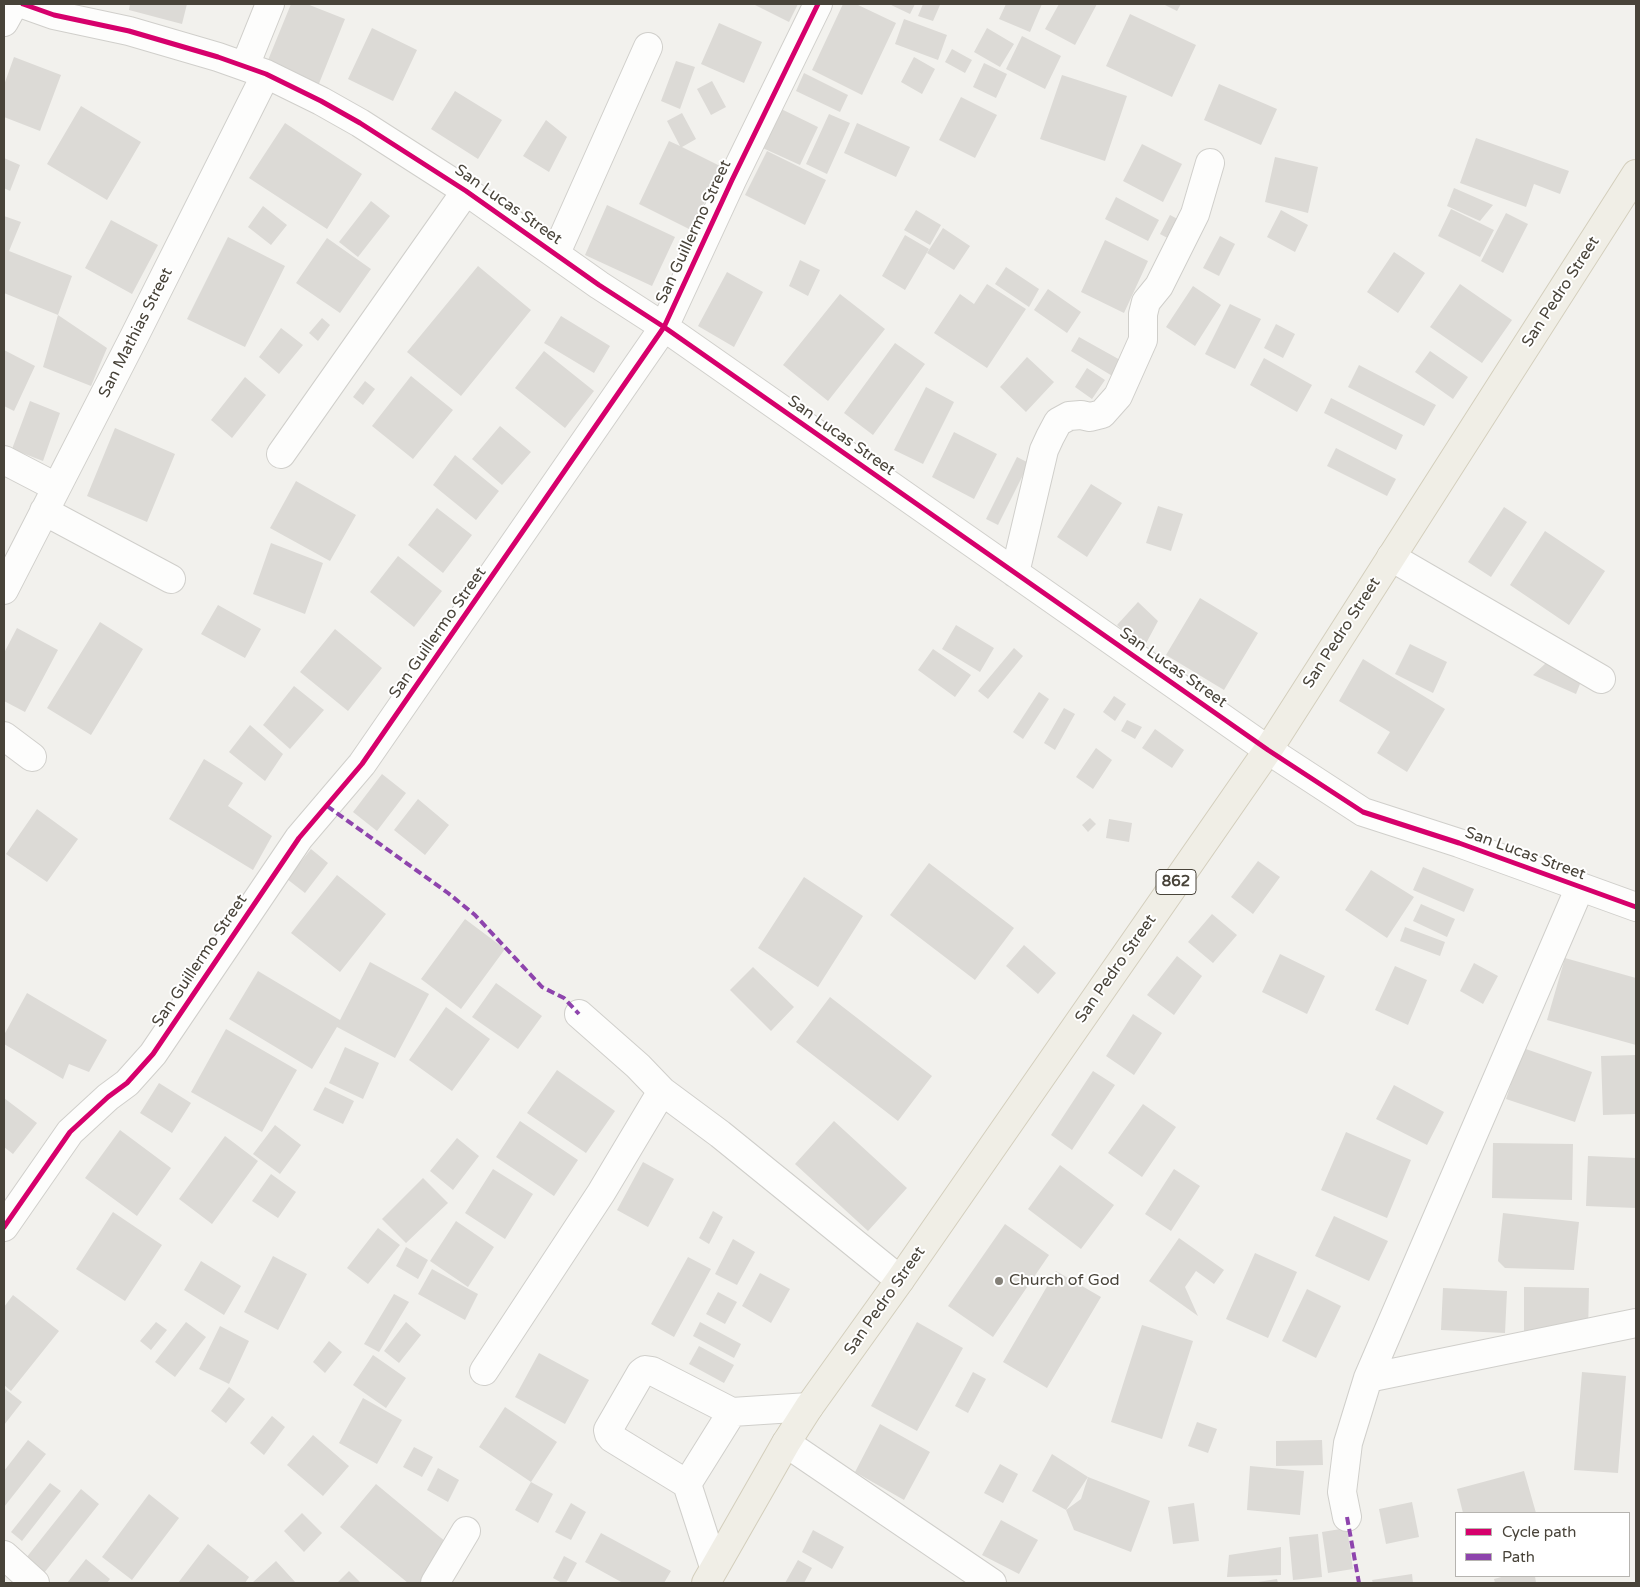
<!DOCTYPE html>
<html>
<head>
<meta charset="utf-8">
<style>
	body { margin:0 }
	#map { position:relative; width:1640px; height:1587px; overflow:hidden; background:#f2f1ed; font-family:"Varela Round",sans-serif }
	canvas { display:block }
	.frame { position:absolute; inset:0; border:5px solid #484339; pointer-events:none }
	.legend { position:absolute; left:1455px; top:1512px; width:175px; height:65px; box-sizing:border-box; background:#fff; border:1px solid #b6b4b0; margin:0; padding:6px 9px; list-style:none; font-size:15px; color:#484339 }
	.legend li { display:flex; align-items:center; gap:10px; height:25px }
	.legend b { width:25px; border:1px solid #b6b4b0 }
</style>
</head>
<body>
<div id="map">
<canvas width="1640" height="1587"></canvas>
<div class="frame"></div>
<ul class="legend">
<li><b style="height:6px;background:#d6006c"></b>Cycle path</li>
<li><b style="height:6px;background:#8e44ad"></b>Path</li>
</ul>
</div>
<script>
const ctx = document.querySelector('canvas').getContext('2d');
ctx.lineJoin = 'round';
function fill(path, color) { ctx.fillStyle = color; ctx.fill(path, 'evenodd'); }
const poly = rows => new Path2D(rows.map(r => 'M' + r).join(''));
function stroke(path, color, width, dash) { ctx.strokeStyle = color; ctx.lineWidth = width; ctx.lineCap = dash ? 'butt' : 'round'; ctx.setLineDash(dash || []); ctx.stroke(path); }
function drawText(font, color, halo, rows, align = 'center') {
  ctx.font = font + ' "Varela Round",sans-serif'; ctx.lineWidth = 4; ctx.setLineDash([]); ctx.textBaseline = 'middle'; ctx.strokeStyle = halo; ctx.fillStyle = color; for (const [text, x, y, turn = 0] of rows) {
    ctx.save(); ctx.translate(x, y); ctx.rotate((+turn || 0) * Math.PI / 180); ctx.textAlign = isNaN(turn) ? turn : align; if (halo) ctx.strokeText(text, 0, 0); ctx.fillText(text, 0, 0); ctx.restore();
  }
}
fill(poly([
	[130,4,187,4,182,24,129,10],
	[291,4,307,4,345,19,318,86,266,65],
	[753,4,798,4,789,22],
	[843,4,856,4,896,23,862,95,812,70],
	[889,4,915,4,910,14],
	[923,4,940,5,933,21,918,16],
	[1006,4,1042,4,1030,32,999,19],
	[1059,4,1097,4,1075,45,1045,29],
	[1163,4,1181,4,1177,11],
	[1130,14,1196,45,1172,97,1106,66],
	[904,19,947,35,938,60,895,44],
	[719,23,762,42,744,83,701,64],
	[372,28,417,50,393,101,348,79],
	[987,28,1014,44,1000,67,974,52],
	[1022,36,1061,56,1045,89,1006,69],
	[952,49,972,60,965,73,945,62],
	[14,57,61,75,40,131,4,117,4,85],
	[914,57,935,69,922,94,901,82],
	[676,61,695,67,680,109,661,101],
	[984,63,1007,74,996,98,973,87],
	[804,73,848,95,840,112,796,91],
	[1062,75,1127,96,1105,161,1040,139],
	[712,81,726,107,711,115,697,89],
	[1219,84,1277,109,1261,145,1204,120],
	[455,91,502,120,478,159,431,129],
	[961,97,997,115,975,158,939,140],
	[773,105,818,127,800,165,754,144],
	[81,106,141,142,107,200,47,164],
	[682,113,696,139,682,147,722,167,691,230,639,204,669,141,680,146,667,121],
	[829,114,850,123,827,174,806,164],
	[546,120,567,137,549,172,523,156],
	[285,123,362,174,327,229,249,178],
	[857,123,910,147,896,177,844,153],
	[1476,138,1569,171,1560,194,1534,184,1526,207,1460,183],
	[1142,144,1182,164,1163,202,1123,181],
	[767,151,826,180,805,225,745,195],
	[1275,157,1318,167,1308,213,1265,202],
	[4,158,20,165,10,191,4,188],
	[1454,188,1493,205,1480,221,1447,206],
	[1116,197,1159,220,1148,241,1105,219],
	[371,201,390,216,358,257,339,242],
	[607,205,675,237,652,286,585,255],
	[263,206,287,225,271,245,248,227],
	[1451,209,1494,230,1480,257,1438,236],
	[916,210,941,225,930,245,904,230],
	[1281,210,1308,225,1295,252,1267,237],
	[1506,213,1528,224,1503,273,1481,261],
	[1170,215,1185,223,1175,242,1160,234],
	[4,216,21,222,9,251,72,276,58,315,107,348,91,386,43,367,58,315,4,293],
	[111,220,158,245,132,294,85,268],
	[943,228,970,246,954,270,927,253],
	[905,235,929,249,905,290,882,276],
	[1220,236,1235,244,1219,276,1203,268],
	[228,237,285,266,245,347,187,319],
	[327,238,371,269,340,313,296,283],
	[1105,240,1148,261,1124,313,1081,292],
	[1394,252,1425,273,1398,313,1367,292],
	[800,260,820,270,808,296,789,286],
	[478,266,531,310,461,396,407,352],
	[1006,267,1039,289,1029,307,995,284],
	[727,272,763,292,734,347,698,326],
	[987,284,1026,309,987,368,934,333,960,294,974,304],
	[1460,284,1512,320,1482,363,1430,327],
	[1193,286,1221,305,1195,346,1166,327],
	[1048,289,1081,312,1067,333,1034,310],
	[840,294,885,329,828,401,783,365],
	[1230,304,1261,319,1235,369,1205,354],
	[561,316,610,346,594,373,544,343],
	[322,318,330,325,318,341,309,333],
	[1276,324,1295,334,1283,358,1264,348],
	[281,328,303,345,279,374,259,357],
	[1079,337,1122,361,1114,377,1071,351],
	[895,343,925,364,873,435,844,413],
	[4,350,35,366,14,411,4,406],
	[544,351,594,391,565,428,515,388],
	[1430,351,1468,377,1453,399,1415,372],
	[1027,357,1054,382,1026,412,1000,387],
	[1264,358,1312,385,1297,412,1250,385],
	[1359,365,1436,405,1424,426,1348,387],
	[1087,368,1105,380,1092,399,1075,387],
	[411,376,453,410,413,459,372,426],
	[245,377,266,395,232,438,211,420],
	[365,381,375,389,363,405,353,397],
	[926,387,954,402,923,464,894,450],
	[1331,398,1403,435,1396,450,1324,413],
	[30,401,60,413,43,461,12,449],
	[500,426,531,452,502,485,472,459],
	[115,428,175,454,147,522,87,496],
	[954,432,997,454,974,499,932,477],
	[1336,448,1396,479,1387,496,1327,466],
	[455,455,499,491,476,520,433,485],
	[1017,457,1029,463,998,525,986,519],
	[296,481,356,515,330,561,270,528],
	[1091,484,1122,503,1087,557,1057,537],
	[1158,506,1183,514,1171,551,1146,543],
	[1504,507,1527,522,1491,577,1468,562],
	[437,508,472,535,443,573,408,545],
	[1545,531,1605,571,1569,625,1510,585],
	[271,543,323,563,305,614,253,594],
	[398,556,442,591,414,627,370,592],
	[1200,598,1258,633,1224,690,1166,655],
	[1138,602,1158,621,1143,649,1117,625],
	[218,605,261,629,245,658,201,634],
	[100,622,143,649,91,735,47,708],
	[956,625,994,648,980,672,942,649],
	[17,628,58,650,25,712,4,701,4,653],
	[335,629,382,668,348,711,300,672],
	[1410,644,1447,662,1433,693,1395,674],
	[1014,648,1023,656,988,699,978,691],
	[933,649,971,675,955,697,918,670],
	[1363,659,1445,709,1407,772,1377,753,1390,732,1339,701],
	[1546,663,1582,679,1576,694,1533,675],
	[294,686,324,710,290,749,263,725],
	[1039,692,1049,699,1023,739,1013,732],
	[1114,696,1126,704,1115,721,1103,712],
	[1064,708,1075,714,1055,750,1044,743],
	[1127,720,1142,727,1135,739,1121,731],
	[250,725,283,754,265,781,229,752],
	[1155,729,1184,750,1172,768,1142,748],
	[1096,748,1112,760,1093,789,1076,777],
	[204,759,243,783,228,806,272,836,253,870,169,819],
	[382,774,406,793,377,831,353,812],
	[418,799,449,825,425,855,394,830],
	[37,809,78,839,47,882,6,854],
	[1090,818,1096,824,1088,832,1082,825],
	[1109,819,1132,823,1129,842,1106,838],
	[311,849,328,863,305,893,287,879],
	[1258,861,1280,877,1253,914,1231,897],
	[929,863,1014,928,975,980,890,915],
	[1423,867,1474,889,1464,912,1413,890],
	[1371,870,1414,897,1387,938,1345,910],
	[337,875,386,914,340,972,291,933],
	[804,877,863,916,818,987,758,948],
	[1421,904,1455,919,1447,937,1413,921],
	[1212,914,1237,935,1213,963,1188,942],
	[465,919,505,949,461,1009,421,979],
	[1405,927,1445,942,1440,956,1400,941],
	[1024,945,1056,973,1038,994,1006,966],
	[1280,954,1325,976,1307,1014,1262,992],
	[1177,956,1202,976,1174,1015,1147,995],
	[1565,958,1636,978,1636,1045,1547,1020],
	[370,962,429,994,395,1058,337,1027,312,1069,229,1019,258,971,340,1020],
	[1474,963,1498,976,1483,1004,1460,991],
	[1395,966,1427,980,1408,1025,1375,1010],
	[753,967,794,1007,771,1031,730,990],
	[496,983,542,1016,518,1049,472,1017],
	[27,993,107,1040,89,1072,69,1064,63,1079,4,1044,4,1035],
	[830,997,932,1076,898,1121,796,1042],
	[446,1007,490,1039,452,1091,409,1060],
	[1133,1014,1162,1033,1134,1075,1106,1056],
	[226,1029,297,1070,262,1132,191,1092],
	[345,1047,379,1063,363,1099,329,1083],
	[1523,1048,1592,1072,1575,1122,1506,1099],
	[1636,1055,1636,1114,1603,1115,1601,1056],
	[557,1070,615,1111,586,1153,527,1113],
	[1093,1071,1115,1085,1072,1150,1051,1135],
	[159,1083,191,1103,172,1133,140,1113],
	[1394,1085,1444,1112,1427,1145,1376,1119],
	[325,1087,354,1101,343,1124,313,1110],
	[4,1098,37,1123,13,1154,4,1147],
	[1143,1104,1176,1127,1142,1177,1108,1153],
	[520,1121,578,1160,554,1196,496,1157],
	[834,1121,907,1188,868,1231,795,1164],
	[275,1125,301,1145,280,1174,253,1154],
	[120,1130,171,1168,137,1216,85,1178],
	[1346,1132,1411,1160,1387,1218,1321,1190],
	[225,1136,258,1161,212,1224,179,1199],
	[457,1138,479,1156,453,1190,430,1171],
	[1493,1143,1573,1144,1572,1200,1492,1198],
	[1588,1156,1636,1158,1636,1208,1586,1206],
	[643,1162,674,1179,648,1227,617,1210],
	[1060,1165,1114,1205,1081,1249,1028,1209],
	[493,1169,533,1194,505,1239,465,1213],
	[1174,1169,1200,1186,1171,1231,1145,1214],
	[271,1174,296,1192,278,1218,252,1201],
	[423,1178,448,1203,406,1243,382,1219],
	[713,1211,723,1217,709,1244,699,1238],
	[113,1212,162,1245,125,1301,76,1269],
	[1503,1213,1579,1222,1574,1270,1505,1268,1498,1261],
	[1334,1216,1388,1241,1369,1281,1315,1256],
	[456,1221,494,1247,468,1287,430,1261],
	[1005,1224,1049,1255,993,1337,948,1306],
	[378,1228,400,1245,368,1284,347,1268],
	[1179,1238,1224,1270,1214,1284,1196,1271,1185,1287,1198,1316,1149,1281],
	[733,1239,755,1252,737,1285,715,1274],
	[406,1247,428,1260,418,1279,396,1266],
	[1255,1253,1297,1272,1268,1338,1226,1319],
	[273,1256,307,1274,278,1330,244,1312],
	[688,1257,711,1269,674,1337,651,1324],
	[201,1261,241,1286,224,1315,184,1290],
	[432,1269,478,1294,465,1320,418,1294],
	[1056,1271,1101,1297,1047,1388,1003,1362],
	[760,1273,790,1289,771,1323,742,1306],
	[1524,1287,1589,1288,1588,1333,1524,1332],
	[1443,1288,1507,1291,1505,1333,1441,1330],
	[1307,1289,1341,1306,1316,1358,1282,1341],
	[718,1292,737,1302,725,1324,706,1314],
	[394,1294,409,1302,379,1352,364,1344],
	[13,1295,59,1331,11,1391,4,1385,4,1307],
	[156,1322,167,1330,151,1350,140,1341],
	[186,1322,206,1337,175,1377,155,1362],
	[406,1322,421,1335,399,1363,384,1351],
	[700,1322,741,1344,734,1358,693,1336],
	[917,1322,963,1348,917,1431,871,1406],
	[1142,1325,1193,1341,1162,1439,1111,1422],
	[220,1326,249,1341,229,1384,199,1369],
	[329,1341,342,1352,325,1373,313,1362],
	[699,1346,734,1365,724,1383,689,1364],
	[539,1353,589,1380,565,1424,515,1397],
	[373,1355,406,1378,386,1408,353,1385],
	[973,1372,986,1379,968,1413,955,1406],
	[1582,1372,1626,1376,1618,1473,1574,1470],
	[229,1387,245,1399,226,1423,211,1411],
	[4,1388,22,1402,4,1425],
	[363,1398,402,1420,377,1464,339,1443],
	[505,1407,557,1442,531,1482,479,1447],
	[272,1416,285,1427,264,1455,250,1443],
	[1197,1422,1217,1429,1208,1453,1188,1446],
	[880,1424,930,1452,904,1500,855,1472],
	[313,1435,349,1466,323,1496,287,1465],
	[28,1440,46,1454,4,1507,4,1471],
	[1322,1440,1323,1465,1276,1466,1276,1441],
	[414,1447,433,1457,422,1477,403,1467],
	[1052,1454,1088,1477,1150,1501,1131,1552,1074,1530,1066,1510,1032,1491],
	[1088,1477,1081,1499,1066,1510],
	[1000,1464,1018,1474,1003,1503,984,1493],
	[1250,1466,1304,1471,1300,1515,1247,1510],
	[438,1468,459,1480,448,1502,427,1490],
	[1524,1471,1536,1513,1463,1513,1457,1489],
	[531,1482,553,1494,538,1523,515,1510],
	[50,1483,61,1491,22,1541,11,1532],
	[376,1484,452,1547,422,1583,408,1583,340,1527],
	[81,1489,99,1504,44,1573,26,1558],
	[149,1494,179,1518,132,1580,102,1557],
	[1412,1502,1419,1537,1386,1544,1379,1509],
	[571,1503,586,1512,571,1540,555,1532],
	[1194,1503,1199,1541,1173,1544,1168,1507],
	[302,1513,322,1533,304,1552,284,1531],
	[1001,1520,1038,1540,1019,1574,982,1555],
	[1347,1528,1353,1569,1328,1573,1322,1532],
	[813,1530,844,1547,832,1569,802,1552],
	[601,1533,671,1571,664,1583,623,1583,585,1562],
	[1318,1534,1322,1577,1293,1580,1289,1537],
	[208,1544,249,1577,245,1583,178,1583],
	[1281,1547,1281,1575,1227,1577,1229,1555],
	[564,1556,577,1563,566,1583,562,1583,553,1578],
	[86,1559,110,1579,107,1583,67,1583],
	[798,1560,812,1568,804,1583,785,1583],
	[276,1561,296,1583,252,1583],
	[349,1571,361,1583,337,1583],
	[1412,1574,1413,1583,1373,1583,1372,1580],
	[1505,1576,1535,1576,1536,1583,1495,1583,1494,1579],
	[1277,1579,1278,1583,1258,1583,1258,1582]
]), '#dcdad6');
const minor = poly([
	[23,4,54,15,129,31,218,57,266,74,321,101,360,123,466,191,599,285,664,327,1268,750,1363,812,1459,843,1636,907],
	[4,22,14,4],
	[245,66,270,4],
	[556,253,648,47],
	[281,454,466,191],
	[4,460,56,487],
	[44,511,171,579],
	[1391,557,1601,679],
	[1015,573,1044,450,1050,437,1058,422,1069,416,1081,415,1090,417,1102,414,1118,396,1143,340,1143,314,1146,302,1159,286,1195,214,1210,163],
	[4,590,134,337,266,74],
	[4,736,32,757],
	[579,1014,638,1066,662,1091,720,1134,900,1280],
	[4,1227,70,1132,108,1097,127,1083,153,1054,299,838,362,764,664,327,732,180,818,4],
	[484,1371,601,1193,662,1091],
	[1368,1378,1636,1323],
	[786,1443,992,1583],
	[687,1484,732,1412],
	[1347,1517,1342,1492,1348,1443,1368,1378,1580,887],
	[4,1555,35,1583],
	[714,1567,687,1484,612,1438,609,1434,608,1430,641,1373,645,1370,652,1371,732,1412,809,1407],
	[435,1583,466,1531]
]);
const major = poly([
	[706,1583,786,1443,809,1407,900,1280,1268,750,1636,174]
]);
stroke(minor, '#d0cfcb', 30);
stroke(major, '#d3cebc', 30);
stroke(minor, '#fdfdfc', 28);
stroke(major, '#f0eee6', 28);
stroke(poly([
	[327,806,448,893,475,915,542,987,564,998,579,1014],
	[1347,1517,1359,1583]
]), '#8e44ad', 4, [8, 4]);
stroke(poly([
	[23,4,54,15,129,31,218,57,266,74,321,101,360,123,466,191,599,285,664,327,1268,750,1363,812,1459,843,1636,907],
	[4,1227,70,1132,108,1097,127,1083,153,1054,299,838,362,764,664,327,732,180,818,4]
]), '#d6006c', 5);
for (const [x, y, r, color] of [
	[999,1281,5,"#848078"]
]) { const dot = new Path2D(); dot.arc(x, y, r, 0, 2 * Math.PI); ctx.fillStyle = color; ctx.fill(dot); stroke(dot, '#fff', 2); }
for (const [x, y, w] of [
	[1176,882,40]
]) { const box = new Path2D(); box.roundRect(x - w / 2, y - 12.5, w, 25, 4); ctx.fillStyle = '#fff'; ctx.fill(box); stroke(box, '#484339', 1); }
drawText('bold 15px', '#484339', null, [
	["862",1176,882]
]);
drawText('16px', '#484339', '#fff', [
	["San Lucas Street",508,205,35],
	["San Guillermo Street",694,232,-65],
	["San Pedro Street",1561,292,-57],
	["San Mathias Street",136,333,-63],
	["San Lucas Street",841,436,35],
	["San Guillermo Street",438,633,-55],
	["San Pedro Street",1342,633,-57],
	["San Lucas Street",1173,668,35],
	["San Lucas Street",1525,854,20],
	["San Guillermo Street",200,961,-56],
	["San Pedro Street",1116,969,-55],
	["San Pedro Street",885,1301,-55]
]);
drawText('16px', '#484339', '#fff', [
	["Church of God",1009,1281]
], 'left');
</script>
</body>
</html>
